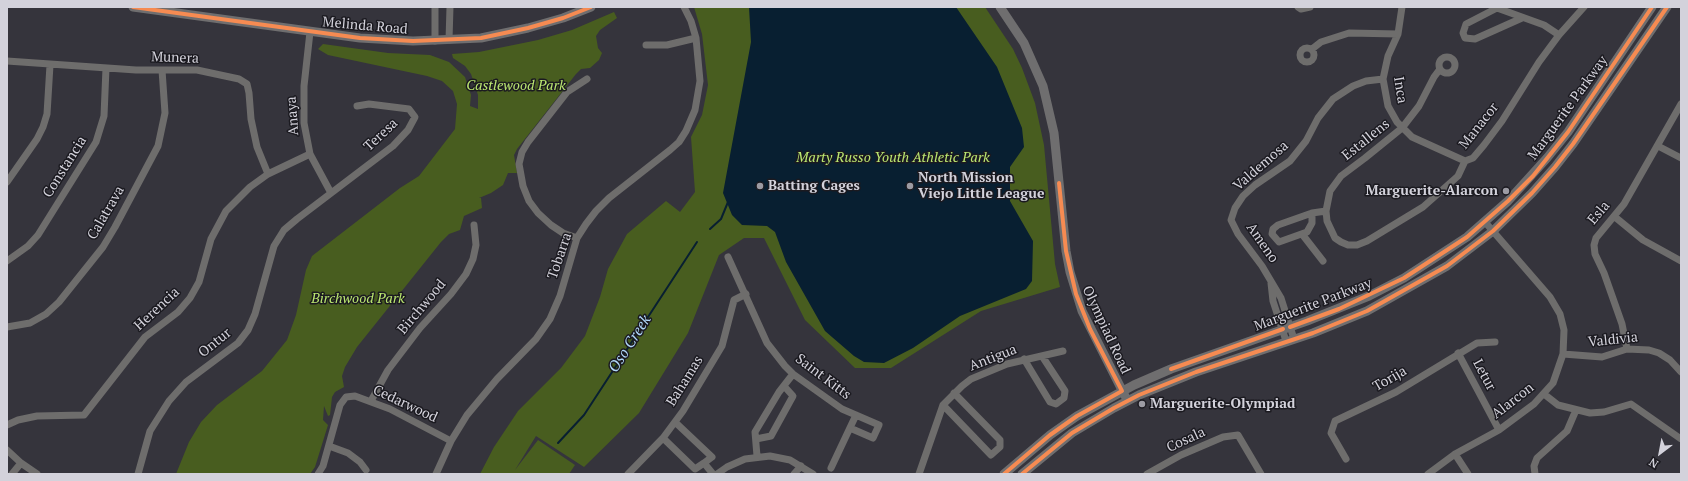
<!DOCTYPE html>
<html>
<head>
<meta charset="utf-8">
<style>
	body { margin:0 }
	#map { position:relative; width:1688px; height:481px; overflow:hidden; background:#35343c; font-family:"PT Serif",serif }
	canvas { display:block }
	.frame { position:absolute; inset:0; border:8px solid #d3d2db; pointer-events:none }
	.north { position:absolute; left:1640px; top:433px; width:40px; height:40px; -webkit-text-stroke:3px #1b1a20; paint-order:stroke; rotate:212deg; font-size:11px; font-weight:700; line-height:16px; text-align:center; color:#d3d2db }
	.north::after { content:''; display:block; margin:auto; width:14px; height:18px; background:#d3d2db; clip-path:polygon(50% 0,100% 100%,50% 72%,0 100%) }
</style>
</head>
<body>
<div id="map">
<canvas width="1688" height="481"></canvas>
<div class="frame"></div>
<div class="north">N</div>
</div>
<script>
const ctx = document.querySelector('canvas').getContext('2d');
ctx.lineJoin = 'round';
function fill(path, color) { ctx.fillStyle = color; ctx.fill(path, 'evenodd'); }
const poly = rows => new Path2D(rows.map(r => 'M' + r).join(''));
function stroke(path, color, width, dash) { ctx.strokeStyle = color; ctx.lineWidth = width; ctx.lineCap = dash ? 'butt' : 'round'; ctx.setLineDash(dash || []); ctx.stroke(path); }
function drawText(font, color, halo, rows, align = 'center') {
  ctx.font = font + ' "PT Serif",serif'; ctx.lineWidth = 3; ctx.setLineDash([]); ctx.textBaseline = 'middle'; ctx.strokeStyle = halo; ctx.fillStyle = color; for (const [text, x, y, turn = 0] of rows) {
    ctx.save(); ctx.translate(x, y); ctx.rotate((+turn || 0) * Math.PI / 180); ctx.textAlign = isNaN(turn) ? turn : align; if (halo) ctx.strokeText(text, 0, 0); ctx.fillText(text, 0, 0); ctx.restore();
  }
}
fill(poly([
	[694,7,985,7,1013,49,1022,68,1035,103,1044,145,1055,264,1060,287,981,311,891,368,855,368,805,320,764,238,744,238,719,255,688,333,639,413,584,467,536,436,515,470,538,440,575,465,569,474,480,474,494,447,518,411,561,368,585,336,600,297,608,269,627,234,666,201,680,212,695,192,691,137,702,115,708,85,702,34],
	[614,12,617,18,600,30,596,36,598,48,602,53,599,60,590,68,581,69,576,74,517,149,514,155,517,173,508,173,503,185,491,193,479,198,481,198,482,208,464,216,460,230,449,234,441,242,357,347,345,367,342,376,344,387,335,392,332,397,330,415,328,416,324,406,323,420,328,425,315,467,310,474,176,474,189,442,201,422,217,405,262,371,287,340,296,315,306,270,312,256,400,188,419,176,455,129,457,104,453,91,442,81,427,76,328,55,318,49,323,44,388,53,430,55,449,62,465,77,471,95,470,106,478,109,478,95,471,74,465,66,453,58,452,54,479,52,538,40,572,30]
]), '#485d1f');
fill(poly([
	[749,7,956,7,997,67,1022,128,1024,147,1010,167,1010,201,1033,241,1032,281,1026,289,960,316,913,348,884,363,864,362,854,356,825,331,786,262,775,232,767,226,742,225,732,215,723,193,751,42]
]), '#081f31');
stroke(poly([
	[710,229,721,219,728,202],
	[558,443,584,415,697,242]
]), '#081f31', 2);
stroke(poly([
	[435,7,435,41],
	[1298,7,1301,9,1310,7],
	[1402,7,1398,34,1388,56,1383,79,1388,106,1397,122,1412,137,1465,161],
	[1522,18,1475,39,1465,38,1463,33,1466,24,1497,8,1544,25,1559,35],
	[310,32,304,86,304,123,310,154,331,193],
	[449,40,450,7],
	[646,45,667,45,696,38],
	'1300 55a7 7 0 1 1 14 0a7 7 0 1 1-14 0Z',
	[1312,49,1321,42,1349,33,1398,34],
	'1439 65a8 8 0 1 1 16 0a8 8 0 1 1-16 0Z',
	[7,61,136,70,197,70,239,79,247,84,249,93,251,119,257,147,268,174],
	[1440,69,1434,77,1419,106,1402,128,1365,158,1341,176,1330,191,1326,211,1327,221,1335,238,1341,242,1348,245,1357,245,1367,241,1423,207,1458,176,1465,161,1473,158,1484,145,1502,121,1539,62,1559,35,1584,7],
	[1658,146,1681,158],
	[7,182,37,139,43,127,47,114,50,65],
	[1312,213,1312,223,1307,232,1279,242,1272,234,1273,229,1278,225,1312,213,1326,211],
	[1615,217,1643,240,1681,261],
	[1302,234,1323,261],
	[577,238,563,233,551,225,538,213,529,201,523,186,519,164,522,152,528,142,567,92,587,79],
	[728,257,767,343,785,366,793,374,842,409,879,425,873,438,850,428],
	[7,261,28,246,38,235,96,142,104,116,106,68],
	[1271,283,1273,301,1286,341],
	[7,327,30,323,46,314,59,302,103,247,115,227,158,146,165,113,162,70],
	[1294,339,1281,298,1262,266,1238,234,1231,220,1235,208,1243,196,1255,185,1290,161,1306,141,1318,118,1333,99,1353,86,1366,81,1383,79],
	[1627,349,1622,324,1604,273,1595,254,1594,245,1596,238,1624,204,1681,104],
	[1458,353,1499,430],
	[1563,354,1602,357,1627,349,1649,350,1659,353,1670,360,1681,372],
	[1024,359,1050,402,1056,404,1064,398,1065,391,1042,356],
	[1544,394,1558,405,1590,413,1604,412,1631,404,1681,439],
	[371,401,388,370,420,328,451,294,466,274,473,259,476,245,474,225],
	[943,405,991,455,1000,447,1000,440,954,393],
	[675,422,712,457,704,463,713,474],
	[7,425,18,420,37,416,84,415,145,337,178,312,190,298,199,282,211,239,226,211,250,187,268,174,310,154],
	[663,438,695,469,704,463],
	[756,439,771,436,793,396,784,386],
	[329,446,348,453,360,462,366,470],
	[7,450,21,463,37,474],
	[1455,454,1468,474],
	[757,456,755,432,779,392,793,374],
	[1346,459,1331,433,1335,421,1396,392,1477,343,1495,342],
	[831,468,856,415],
	[12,474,21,463],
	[138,474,150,431,169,401,186,382,238,343,248,330,255,314,274,246,284,230,297,219,393,146,408,130,415,117,409,109,369,104,357,106],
	[318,474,323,466,340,405,346,397,355,396,390,409,451,441],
	[436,474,451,441,467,415,497,379,536,339,550,319,560,296,577,238,586,224,596,211,609,198,670,150,679,142,686,131,695,110,700,81,696,38,691,21,684,7],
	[628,474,663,438,683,411,722,346,734,300,746,294],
	[717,474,727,467,745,459,770,456,790,460,813,474],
	[794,474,801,466],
	[919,474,943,405,962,386,971,379,1007,364,1063,351],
	[1147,474,1181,455,1223,437,1238,435,1261,474],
	[1428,474,1455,454,1499,430,1534,404,1553,383,1563,354,1564,330,1560,314,1550,297,1485,222],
	[1535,474,1534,466,1537,458,1567,431,1576,410]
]), '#6e6d6c', 7);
stroke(poly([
	[133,7,360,38,413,41,481,38,528,28,563,18,591,7],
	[1000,7,1024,43,1043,86,1054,133,1066,251,1070,272,1082,311,1125,396],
	[1004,474,1050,435,1077,416,1134,385,1171,369,1307,321,1369,296,1404,278,1467,237,1508,201,1547,158,1568,132,1652,7],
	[1022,474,1072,433,1114,408,1139,395,1196,372,1313,333,1367,311,1447,266,1493,231,1532,193,1555,167,1573,144,1667,7]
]), '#6f6e6f', 9);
stroke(poly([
	[133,7,360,38,413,41,481,38,528,28,563,18,591,7],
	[1290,327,1339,309,1404,278,1467,237,1508,201,1533,176,1568,132,1652,7],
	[1171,369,1283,329],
	[1004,474,1050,435,1077,416,1122,391,1090,329,1076,294,1066,251,1059,183],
	[1022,474,1072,433,1114,408,1139,395,1196,372,1313,333,1367,311,1447,266,1493,231,1532,193,1555,167,1573,144,1667,7]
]), '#f68b52', 4);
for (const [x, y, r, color] of [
	[760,186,4,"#9c9ba3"],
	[910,186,4,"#9c9ba3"],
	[1506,191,4,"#9c9ba3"],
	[1142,404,4,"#9c9ba3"]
]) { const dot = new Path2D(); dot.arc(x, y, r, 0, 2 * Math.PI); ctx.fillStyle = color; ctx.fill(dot); stroke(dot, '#1b1a20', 1.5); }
drawText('14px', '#d3d2db', '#1b1a20', [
	["Melinda Road",365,26,5],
	["Munera",175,58,2],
	["Inca",1400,90,81],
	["Marguerite Parkway",1568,108,-54],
	["Anaya",293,116,-94],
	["Manacor",1479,126,-52],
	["Teresa",381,135,-43],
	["Estallens",1366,140,-39],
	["Valdemosa",1261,166,-41],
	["Constancia",65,167,-58],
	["Calatrava",106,213,-60],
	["Esla",1599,213,-50],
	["Ameno",1262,243,55],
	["Tobarra",560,256,-71],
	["Marguerite Parkway",1313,305,-21],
	["Birchwood",422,307,-50],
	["Herencia",157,309,-43],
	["Olympiad Road",1106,330,65],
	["Valdivia",1613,340,-6],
	["Ontur",215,343,-39],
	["Antigua",993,358,-21],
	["Letur",1484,375,62],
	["Saint Kitts",823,377,37],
	["Torija",1390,379,-30],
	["Bahamas",685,381,-58],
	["Alarcon",1513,401,-38],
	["Cedarwood",405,404,25],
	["Cosala",1186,440,-25]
]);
drawText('italic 14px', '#bbe771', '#1b1a20', [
	["Castlewood Park",516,86],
	["Marty Russo Youth Athletic Park",893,158],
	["Birchwood Park",358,299]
]);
drawText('bold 14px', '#d3d2db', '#1b1a20', [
	["North Mission",918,178],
	["Viejo Little League",918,194],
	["Batting Cages",768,186],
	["Marguerite-Alarcon",1498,191,"right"],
	["Marguerite-Olympiad",1150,404]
], 'left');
drawText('italic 15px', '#b0d7f8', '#1b1a20', [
	["Oso Creek",630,344,-57]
]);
</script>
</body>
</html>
